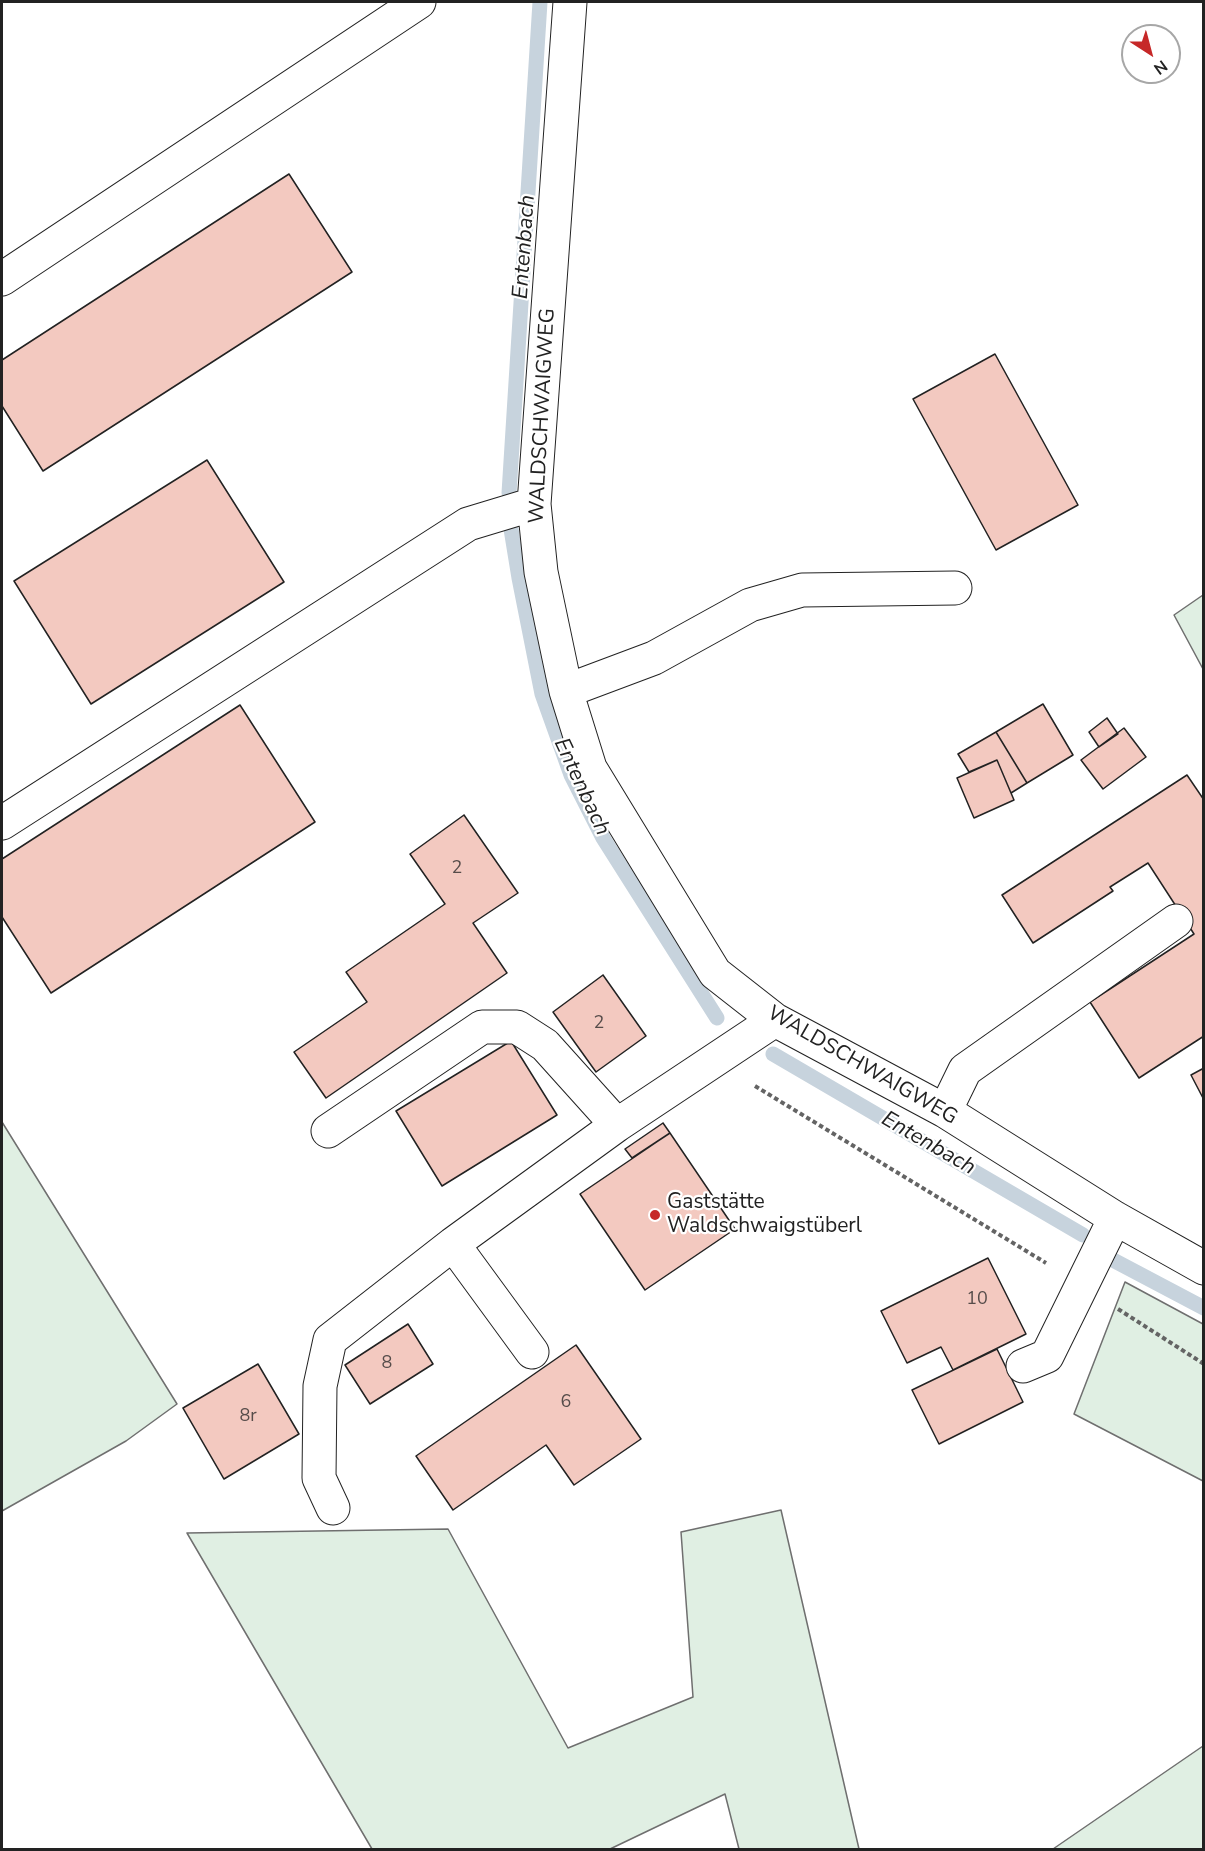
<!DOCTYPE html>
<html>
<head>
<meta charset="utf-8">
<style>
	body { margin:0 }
	#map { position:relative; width:1205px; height:1851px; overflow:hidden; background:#fff; font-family:"Nunito Sans",sans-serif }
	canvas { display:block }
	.frame { position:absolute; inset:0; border:3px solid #222; pointer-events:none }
	.north { position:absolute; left:1121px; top:24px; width:60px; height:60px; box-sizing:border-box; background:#fff; border:2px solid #a7a7a7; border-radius:50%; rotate:144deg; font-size:16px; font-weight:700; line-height:24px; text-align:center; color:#222 }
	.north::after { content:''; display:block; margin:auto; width:21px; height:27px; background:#c62828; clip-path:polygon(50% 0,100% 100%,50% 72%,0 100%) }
</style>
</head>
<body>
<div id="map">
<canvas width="1205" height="1851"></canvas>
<div class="frame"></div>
<div class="north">N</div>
</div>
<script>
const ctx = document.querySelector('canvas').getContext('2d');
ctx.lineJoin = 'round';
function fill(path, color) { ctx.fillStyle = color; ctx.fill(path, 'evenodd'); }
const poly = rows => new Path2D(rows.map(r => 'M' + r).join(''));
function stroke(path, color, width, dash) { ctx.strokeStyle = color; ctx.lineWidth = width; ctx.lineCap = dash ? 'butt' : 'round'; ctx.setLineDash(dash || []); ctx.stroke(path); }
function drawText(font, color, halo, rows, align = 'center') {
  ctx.font = font + ' "Nunito Sans",sans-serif'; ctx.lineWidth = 4.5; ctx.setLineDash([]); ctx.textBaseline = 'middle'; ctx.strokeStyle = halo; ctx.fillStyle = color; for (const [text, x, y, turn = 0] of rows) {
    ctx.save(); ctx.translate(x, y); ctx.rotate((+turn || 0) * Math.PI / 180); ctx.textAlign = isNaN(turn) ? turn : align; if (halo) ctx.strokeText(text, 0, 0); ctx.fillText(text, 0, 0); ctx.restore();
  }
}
const green = poly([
	[1203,595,1203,669,1174,615,1203,595],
	[2,1122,177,1404,126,1441,2,1511,2,1122],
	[1125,1282,1203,1324,1203,1481,1074,1414,1125,1282],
	[781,1510,859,1849,739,1849,725,1794,610,1849,372,1849,187,1533,448,1529,568,1748,693,1697,681,1532,781,1510],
	[1203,1746,1203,1849,1053,1849,1203,1746]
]);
fill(green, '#e0efe3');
stroke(green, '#6f6f6f', 1.5);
stroke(poly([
	[509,493,540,2],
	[511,529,519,578,542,694,571,775,603,838,717,1018],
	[773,1054,1083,1235],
	[1113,1260,1204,1308]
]), '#c7d3dd', 15);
const building = poly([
	[289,174,352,272,43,471,2,406,2,360,289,174],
	[995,354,1078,505,996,550,913,399,995,354],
	[207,460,284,582,91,704,14,581,207,460],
	[1043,704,1073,755,1027,783,996,732,1043,704],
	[240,705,315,822,51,993,2,917,2,859,240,705],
	[1107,718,1118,734,1099,747,1089,732,1107,718],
	[1124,728,1146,757,1103,789,1081,760,1124,728],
	[996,732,1027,783,1011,793,997,760,969,772,958,754,996,732],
	[997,760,1014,800,974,818,957,778,997,760],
	[1187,775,1204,800,1204,1036,1139,1078,1090,1002,1194,934,1148,863,1110,887,1113,891,1033,943,1002,895,1187,775],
	[464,815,518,893,473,923,507,973,326,1098,294,1052,367,1002,346,972,445,904,410,854,464,815],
	[603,975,646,1036,596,1072,553,1012,603,975],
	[511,1041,557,1115,442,1186,396,1111,511,1041],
	[1204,1068,1204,1100,1191,1075,1204,1068],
	[663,1123,670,1133,632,1158,625,1149,663,1123],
	[670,1133,735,1229,645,1290,580,1194,670,1133],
	[988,1258,1026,1334,953,1370,941,1347,907,1363,881,1311,988,1258],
	[408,1324,433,1364,370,1404,345,1365,408,1324],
	[576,1345,641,1439,574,1485,546,1445,453,1510,416,1456,576,1345],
	[997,1349,1023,1402,939,1444,912,1390,997,1349],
	[258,1364,299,1434,224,1479,183,1408,258,1364]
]);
fill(building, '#f3c9c0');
stroke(building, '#222', 1.5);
const minor = poly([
	[570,2,534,504,541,572,566,691,590,768,715,973,775,1020,945,1111,1115,1218,1204,1268],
	[2,279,419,2],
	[566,691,654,658,750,605,802,590,955,588],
	[2,823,468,524,534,504],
	[945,1111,965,1070,1176,921],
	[328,1131,482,1027,517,1027,545,1045,617,1125],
	[453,1244,532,1352],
	[1023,1366,1047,1356,1115,1218],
	[333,1508,319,1478,320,1386,330,1340,453,1244,617,1125,775,1020]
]);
stroke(minor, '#222', 35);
stroke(poly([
	[755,1086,1046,1263],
	[1118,1309,1204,1364]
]), '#646464', 4, [4.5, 3]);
stroke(minor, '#fff', 33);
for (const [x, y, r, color] of [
	[655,1215,6,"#c62828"]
]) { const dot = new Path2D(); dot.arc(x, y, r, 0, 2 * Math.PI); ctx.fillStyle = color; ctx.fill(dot); stroke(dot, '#fff', 2); }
drawText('18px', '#564c4a', null, [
	["2",457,869],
	["2",599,1024],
	["10",977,1300],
	["8",387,1364],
	["6",566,1403],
	["8r",248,1417]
]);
drawText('21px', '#222', '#fff', [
	["WALDSCHWAIGWEG",543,416,-87],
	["WALDSCHWAIGWEG",862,1066,30]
]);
drawText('21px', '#222', '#fff', [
	["Gaststätte",667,1203],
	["Waldschwaigstüberl",667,1227]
], 'left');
drawText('italic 22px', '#222', '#fff', [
	["Entenbach",525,247,-86],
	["Entenbach",581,787,65],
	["Entenbach",928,1144,30]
]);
</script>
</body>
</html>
